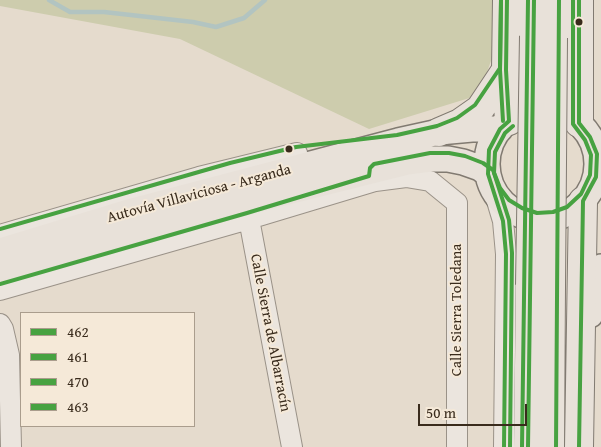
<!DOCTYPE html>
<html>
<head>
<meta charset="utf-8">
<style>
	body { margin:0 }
	#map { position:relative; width:601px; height:447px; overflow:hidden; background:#e5dbcd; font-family:"Gentium Book Plus",serif }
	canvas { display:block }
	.legend { position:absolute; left:20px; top:312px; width:175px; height:115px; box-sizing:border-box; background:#f5e9d8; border:1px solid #aa9d8d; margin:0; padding:6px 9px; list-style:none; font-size:15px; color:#392b1c }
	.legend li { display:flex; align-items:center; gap:10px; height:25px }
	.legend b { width:25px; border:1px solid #aa9d8d }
	.scale { position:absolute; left:418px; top:404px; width:109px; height:22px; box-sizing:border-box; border:2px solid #392b1c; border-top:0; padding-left:6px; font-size:15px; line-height:18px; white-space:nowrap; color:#392b1c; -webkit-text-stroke:4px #f5e9d8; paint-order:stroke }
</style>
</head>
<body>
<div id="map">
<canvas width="601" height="447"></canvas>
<ul class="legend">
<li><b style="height:6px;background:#47a241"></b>462</li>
<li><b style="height:6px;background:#47a241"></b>461</li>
<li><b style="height:6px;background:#47a241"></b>470</li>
<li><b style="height:6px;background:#47a241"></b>463</li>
</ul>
<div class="scale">50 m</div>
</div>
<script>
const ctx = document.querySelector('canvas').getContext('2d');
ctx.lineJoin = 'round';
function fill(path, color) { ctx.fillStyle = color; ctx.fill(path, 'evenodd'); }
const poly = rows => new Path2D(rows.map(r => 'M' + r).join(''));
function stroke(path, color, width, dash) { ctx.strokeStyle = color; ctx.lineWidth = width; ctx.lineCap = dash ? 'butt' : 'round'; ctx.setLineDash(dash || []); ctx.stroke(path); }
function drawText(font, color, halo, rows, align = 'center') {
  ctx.font = font + ' "Gentium Book Plus",serif'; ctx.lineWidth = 4; ctx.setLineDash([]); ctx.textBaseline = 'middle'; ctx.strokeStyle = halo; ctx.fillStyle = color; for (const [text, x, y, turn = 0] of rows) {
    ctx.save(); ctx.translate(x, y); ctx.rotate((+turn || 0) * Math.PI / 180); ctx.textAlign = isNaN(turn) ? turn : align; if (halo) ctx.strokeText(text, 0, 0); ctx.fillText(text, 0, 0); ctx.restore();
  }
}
fill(poly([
	[0,0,494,0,493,55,479,95,369,129,180,39,0,6]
]), '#cdccad');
stroke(poly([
	[49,0,70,12,104,12,193,22,216,27,244,18,265,0]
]), '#b2c4c1', 4.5);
const minor = poly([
	[494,191,503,221,506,254,504,447],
	[249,219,292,447],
	[0,235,199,177,297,153],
	[0,290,249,219,375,181,406,177,430,181,457,203,457,447],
	[0,324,3,329,9,355,11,447]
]);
const major = poly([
	'487 164a55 55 0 1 1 110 0a55 55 0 1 1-110 0Z',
	[0,251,132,211,398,141,439,132,472,129,500,129],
	[0,272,259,199,407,162,431,159,448,159,463,162,480,168,488,174],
	[590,315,593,289,601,267]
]);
const highway = poly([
	[507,0,506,70,509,121],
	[534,0,534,36],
	[553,38,553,0],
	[579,123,579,0],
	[439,132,460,123,480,109,506,70],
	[528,447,530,285],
	[550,447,551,286],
	[579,447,583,201]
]);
stroke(minor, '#9a9288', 22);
stroke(major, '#817a71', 28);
stroke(highway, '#817a71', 30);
stroke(minor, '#ebe5de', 20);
stroke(major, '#e8e1d9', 25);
stroke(highway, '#e8e1d9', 28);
const highwayBridge = poly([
	[530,285,534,36],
	[551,286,553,38]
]);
stroke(highwayBridge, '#817a71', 30, []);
stroke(highwayBridge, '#e8e1d9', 28);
stroke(poly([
	[507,0,506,70,509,121],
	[579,0,579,123,590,137,597,154,596,177,583,201,579,447],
	[504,447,506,254,503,221,488,174,489,150,500,129,509,121]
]), '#47a241', 4);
stroke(poly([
	[501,0,500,70,503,121],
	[510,447,512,253,509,220,494,173,495,152,505,133,513,126],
	[556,447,559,0]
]), '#47a241', 4);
stroke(poly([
	[0,229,230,163,296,147,397,135,437,126,457,118,475,105,500,68,501,0],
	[0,284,247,213,369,176,370,168,374,164,430,153,449,153,465,156,483,163,493,170,500,188,509,200,522,208,537,213,553,212,567,207,581,194,590,175,591,155,585,140,573,124,573,0]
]), '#47a241', 4);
stroke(poly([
	[528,447,534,0]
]), '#47a241', 4);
stroke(poly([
	[522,447,528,0]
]), '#47a241', 4);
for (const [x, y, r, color] of [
	[579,22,4.5,"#392b1c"],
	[289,149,4.5,"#392b1c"]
]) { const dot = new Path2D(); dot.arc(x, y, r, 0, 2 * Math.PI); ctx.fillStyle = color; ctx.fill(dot); stroke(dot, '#f5e9d8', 2); }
drawText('15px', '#392b1c', '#f5e9d8', [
	["Autovía Villaviciosa - Arganda",199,194,-15],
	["Calle Sierra Toledana",457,310,-90],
	["Calle Sierra de Albarracín",270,333,79]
]);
</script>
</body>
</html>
